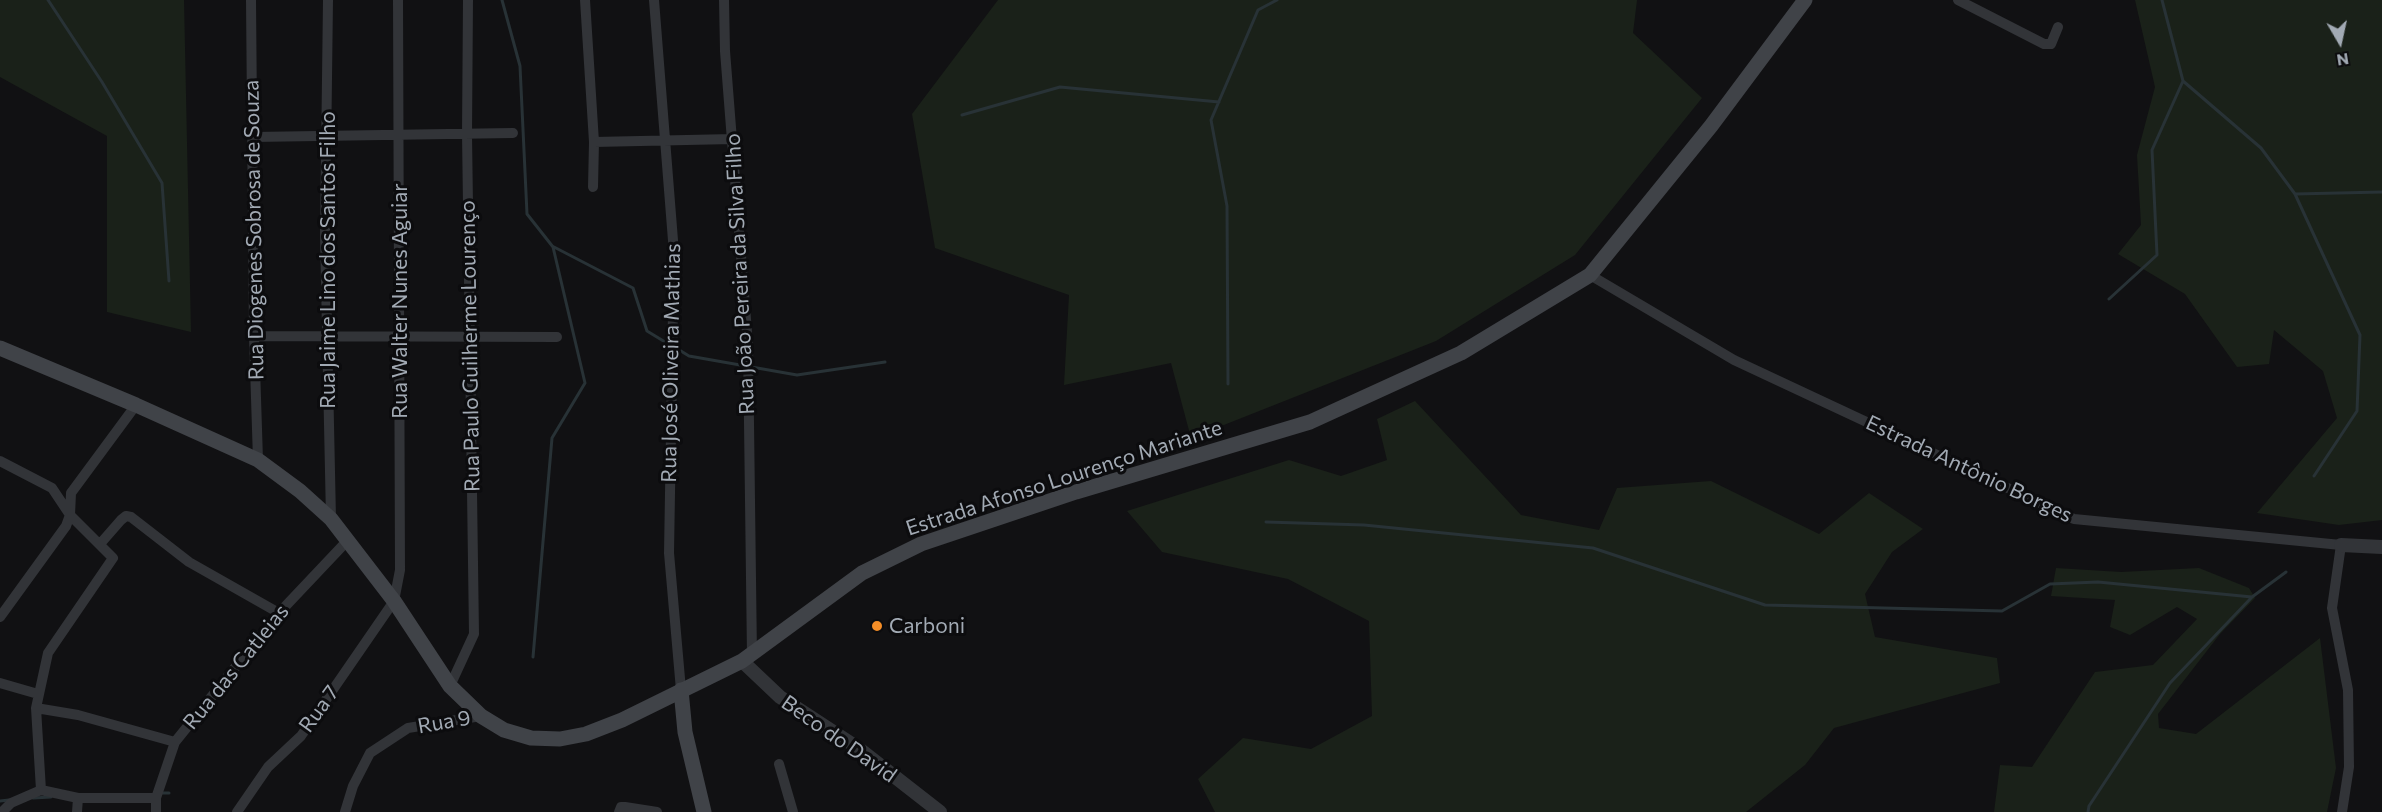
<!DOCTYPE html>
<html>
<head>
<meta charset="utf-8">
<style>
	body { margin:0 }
	#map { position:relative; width:2382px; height:812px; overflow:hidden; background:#111113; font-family:Commissioner,sans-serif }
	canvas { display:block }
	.north { position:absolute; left:2310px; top:12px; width:60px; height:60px; -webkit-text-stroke:4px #0c0c0e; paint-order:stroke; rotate:171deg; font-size:16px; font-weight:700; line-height:24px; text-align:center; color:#a2aab4 }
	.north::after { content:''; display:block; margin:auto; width:21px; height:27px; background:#a2aab4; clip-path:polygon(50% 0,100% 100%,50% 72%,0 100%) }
</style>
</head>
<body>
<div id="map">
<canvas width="2382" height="812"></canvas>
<div class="north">N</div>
</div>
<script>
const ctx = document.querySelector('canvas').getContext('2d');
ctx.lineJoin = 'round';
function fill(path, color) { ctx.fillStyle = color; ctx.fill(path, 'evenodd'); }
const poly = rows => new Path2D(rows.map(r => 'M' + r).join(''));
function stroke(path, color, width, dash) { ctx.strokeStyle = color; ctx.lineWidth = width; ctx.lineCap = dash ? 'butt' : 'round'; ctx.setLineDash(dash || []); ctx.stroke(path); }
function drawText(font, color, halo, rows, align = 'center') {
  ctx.font = font + ' Commissioner,sans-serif'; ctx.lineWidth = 6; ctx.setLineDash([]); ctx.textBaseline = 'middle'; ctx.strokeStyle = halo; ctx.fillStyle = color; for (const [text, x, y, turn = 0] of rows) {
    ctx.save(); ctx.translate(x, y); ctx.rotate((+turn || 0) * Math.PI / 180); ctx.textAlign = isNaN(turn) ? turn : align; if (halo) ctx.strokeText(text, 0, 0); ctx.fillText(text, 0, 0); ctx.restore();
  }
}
fill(poly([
	[0,0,184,0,191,332,107,312,107,136,0,77],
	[998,0,1637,0,1633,33,1702,98,1575,255,1436,341,1191,438,1171,363,1064,385,1069,295,935,248,912,114],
	[2135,0,2382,0,2382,520,2339,525,2257,513,2337,418,2323,371,2274,330,2269,364,2237,367,2185,294,2118,254,2141,225,2137,155,2155,87],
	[1415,401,1521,515,1599,530,1617,488,1711,481,1819,534,1869,493,1923,529,1892,552,1865,594,1875,637,1997,658,2000,683,1834,728,1805,765,1746,812,1215,812,1198,779,1243,738,1311,749,1372,716,1369,621,1288,579,1162,552,1127,511,1289,460,1341,476,1387,460,1377,419],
	[2056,568,2121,572,2199,568,2249,588,2255,598,2220,634,2158,714,2159,728,2196,734,2320,638,2336,768,2327,812,1994,812,2000,765,2032,767,2095,672,2153,665,2197,619,2177,607,2130,635,2110,627,2115,600,2051,596]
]), '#1a2119');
stroke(poly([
	[48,0,102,82,162,183,169,281],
	[502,0,520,66,527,214,553,247,585,383,552,438,533,657],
	[2162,0,2183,81,2261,148,2295,194,2382,192],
	[962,115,1060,87,1219,102],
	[2295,194,2360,335,2357,411,2314,476],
	[554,247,633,288,647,331,670,345],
	[2109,299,2157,255,2152,150,2183,81],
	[676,348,689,356,797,375,885,362],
	[1228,384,1227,206,1211,120,1258,10,1277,0],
	[1266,522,1364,525,1593,548,1765,605,2002,611,2050,584,2098,582,2252,597],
	[159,793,169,793],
	[33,798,51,797],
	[0,801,9,800],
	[2088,812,2089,806,2170,683,2252,597,2286,572]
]), '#283236', 3);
stroke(poly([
	[251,0,254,336,258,460],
	[328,0,325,235,331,519],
	[585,0,594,142,593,187],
	[654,0,674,253,669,553,681,690],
	[724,0,725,51,748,345,752,656],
	[1958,0,2044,44,2051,44,2058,27],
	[253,137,513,133],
	[594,142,733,139],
	[1590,275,1734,360,2074,519,2341,545,2332,608,2348,690,2349,767,2342,812],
	[254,336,557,337],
	[0,461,52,488,70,515,113,558,48,653,36,708,41,790,78,798,156,798],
	[100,544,121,520,126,516,131,517,189,562,279,613],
	[0,617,66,526,70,515,71,493,136,405],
	[0,683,38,694],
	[450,686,474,634,467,134,468,0],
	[36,708,78,715,175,742],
	[779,764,793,812],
	[2,812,11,803,41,790],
	[77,812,78,798],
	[156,812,156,798,175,742,279,613,348,540],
	[237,812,268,767,301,736,394,601,400,570,398,0],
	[345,812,353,786,370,753,408,728,481,716],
	[619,812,621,807,625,807,657,812]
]), '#323438', 10);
stroke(poly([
	[2341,545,2382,547],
	[742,661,780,697,858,748,940,812]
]), '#323438', 14);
stroke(poly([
	[0,348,136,405,258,460,300,491,331,519,394,601,450,686,481,716,504,730,531,738,560,739,586,734,622,720,742,661,862,573,921,544,1076,492,1310,422,1461,353,1590,275,1711,126,1805,0],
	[681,690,685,732,704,812]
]), '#404348', 15);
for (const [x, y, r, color] of [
	[877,626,6,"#f58e27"]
]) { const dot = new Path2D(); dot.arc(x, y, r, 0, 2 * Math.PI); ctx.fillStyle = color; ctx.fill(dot); stroke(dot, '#0c0c0e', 2); }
drawText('21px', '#a2aab4', '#0c0c0e', [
	["Rua Diogenes Sobrosa de Souza",254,230,-91],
	["Rua Jaime Lino dos Santos Filho",328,260,-90],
	["Rua João Pereira da Silva Filho",740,274,-93],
	["Rua Walter Nunes Aguiar",400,301,-90],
	["Rua Paulo Guilherme Lourenço",470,346,-91],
	["Rua José Oliveira Mathias",671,363,-89],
	["Estrada Antônio Borges",1969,469,25],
	["Estrada Afonso Lourenço Mariante",1064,478,-18],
	["Rua das Catleias",236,667,-51],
	["Rua 7",319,709,-54],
	["Rua 9",444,722,-10],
	["Beco do David",839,739,35]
]);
drawText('21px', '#a2aab4', '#0c0c0e', [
	["Carboni",889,626]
], 'left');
</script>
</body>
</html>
